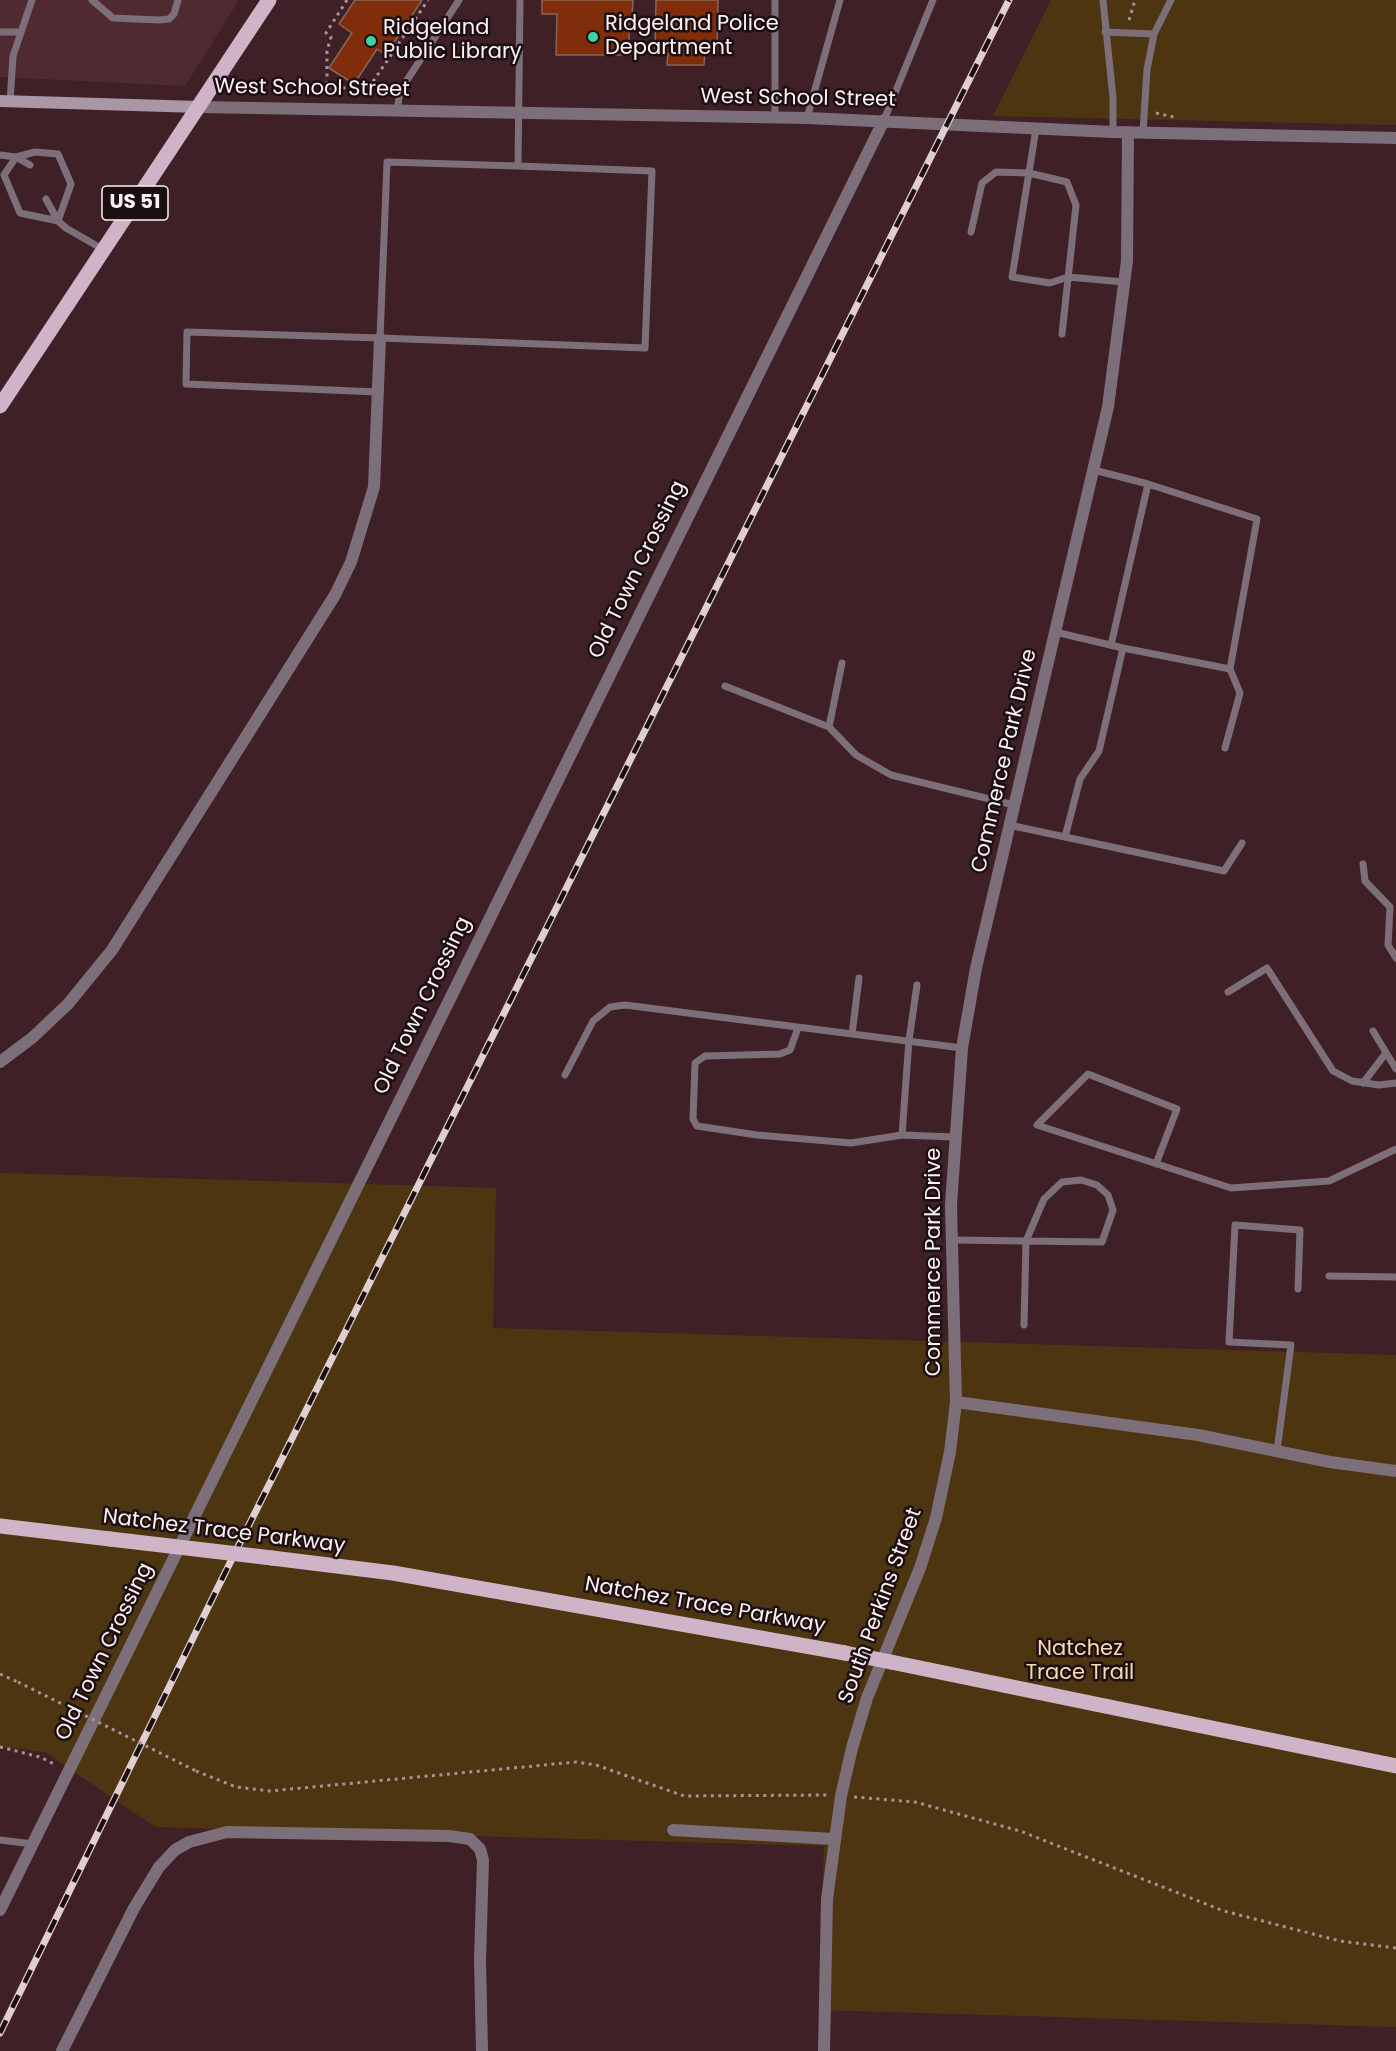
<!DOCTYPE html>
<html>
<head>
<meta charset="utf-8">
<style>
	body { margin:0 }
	canvas { display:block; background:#3f2026 }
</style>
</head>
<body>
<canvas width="1396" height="2051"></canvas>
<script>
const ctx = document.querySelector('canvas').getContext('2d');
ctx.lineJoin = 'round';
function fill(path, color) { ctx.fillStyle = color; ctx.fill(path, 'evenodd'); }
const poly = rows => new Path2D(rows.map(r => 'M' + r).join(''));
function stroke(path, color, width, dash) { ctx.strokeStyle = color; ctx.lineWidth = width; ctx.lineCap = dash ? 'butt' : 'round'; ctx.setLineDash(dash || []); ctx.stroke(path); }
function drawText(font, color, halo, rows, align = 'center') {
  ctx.font = font + ' Poppins,sans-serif'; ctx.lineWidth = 5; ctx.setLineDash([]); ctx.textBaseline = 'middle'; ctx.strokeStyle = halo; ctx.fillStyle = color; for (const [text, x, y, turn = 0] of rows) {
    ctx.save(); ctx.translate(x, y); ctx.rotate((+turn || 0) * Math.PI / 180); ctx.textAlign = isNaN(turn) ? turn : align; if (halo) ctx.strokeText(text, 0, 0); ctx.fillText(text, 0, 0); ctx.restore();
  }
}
fill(poly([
	[0,0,239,0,185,86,0,77]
]), '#502a31');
fill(poly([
	[1051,0,1396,0,1396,125,993,116],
	[0,1173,496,1188,493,1328,1396,1355,1396,2027,819,2010,824,1846,155,1827,45,1752,0,1747]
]), '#4e3511');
const building = poly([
	[355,0,422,0,386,55,377,49,354,84,329,68,352,33,339,24,355,0],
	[542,0,633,0,632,18,629,19,629,55,556,55,557,14,542,14,542,0],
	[656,0,718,0,717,52,705,52,704,65,667,65,668,53,655,52,656,0]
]);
fill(building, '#7f2d0a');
stroke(building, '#88665a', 1.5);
stroke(poly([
	[347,0,326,33,331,37,327,51,327,88,360,88,366,92,428,0],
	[1129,20,1135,0],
	[1156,113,1174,117],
	[0,1674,18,1682],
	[0,1747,40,1757,56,1765],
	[196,1771,236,1787,270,1791,576,1762,596,1765,684,1796,827,1795],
	[854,1797,915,1802,1020,1831,1224,1911,1340,1941,1396,1948]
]), '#a79296', 3, [3, 4.5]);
stroke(poly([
	[92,0,113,18,159,20,169,19,174,14,178,0],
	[1103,0,1113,98,1113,132],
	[0,32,21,32],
	[1105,32,1154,34],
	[10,102,13,56,32,0],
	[397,111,400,91,459,0],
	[775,118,775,0],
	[807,118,840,0],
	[884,120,933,0],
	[1036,129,1012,277,1050,283,1068,277,1124,282],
	[1143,132,1147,70,1154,34,1171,0],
	[35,152,58,154,71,184,58,221,20,213,4,175,16,157,35,152],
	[0,155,16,157,30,165],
	[518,166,652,171,645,348,380,338,387,162,518,166,520,0],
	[46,199,58,221,66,228,104,250],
	[971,232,982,183,996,172,1029,173,1067,182,1076,205,1062,334],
	[378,392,186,384,187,332,380,338],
	[1094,470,1148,484,1111,645],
	[1148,484,1257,519,1230,669],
	[1055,632,1123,648],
	[725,686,829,727,856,755,891,775,1014,805],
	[829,727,842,663],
	[1009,825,1224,871,1242,843],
	[1065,837,1080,779,1099,751,1123,648,1230,669,1240,693,1225,748],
	[1363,864,1365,881,1390,907,1388,945,1396,958],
	[1228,992,1267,968,1333,1071,1352,1081,1379,1085,1396,1083],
	[798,1028,790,1050,780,1054,705,1056,695,1063,693,1119,697,1126,757,1135,851,1143,902,1135,954,1137],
	[1373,1031,1396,1069],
	[852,1034,859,978],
	[565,1075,593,1021,610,1007,625,1005,962,1048],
	[1363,1083,1386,1053],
	[902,1135,909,1040,917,985],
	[1156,1164,1177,1109,1088,1074,1037,1125,1231,1188,1329,1181,1396,1149],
	[952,1240,1026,1241,1102,1242,1113,1210,1108,1195,1097,1185,1081,1180,1062,1182,1044,1199,1026,1241,1024,1325],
	[1329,1276,1396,1277],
	[1277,1451,1291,1345,1229,1342,1235,1225,1300,1230,1298,1289],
	[0,1840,33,1844]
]), '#7d6f79', 7);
stroke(poly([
	[199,107,807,118,1113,132,1396,138],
	[0,1062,32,1038,68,1004,112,950,335,595,351,562,374,487,380,338],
	[956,1402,1198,1435,1330,1462,1396,1471],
	[673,1830,834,1839],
	[0,1910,884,120],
	[62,2051,134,1908,159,1867,175,1850,189,1842,227,1832,449,1836,470,1839,480,1849,483,1860,480,1960,482,2051],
	[824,2051,827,1899,841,1796,852,1748,867,1698,920,1568,936,1518,950,1452,956,1402,951,1205,962,1048,976,968,1108,407,1127,261,1128,132]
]), '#7d6f79', 12);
stroke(poly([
	[0,101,199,107]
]), '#ab96a5', 12);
stroke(poly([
	[0,406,269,0],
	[0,1526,110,1539],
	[272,1558,393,1573,845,1653],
	[891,1662,1396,1766]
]), '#cfb4c7', 15);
const rail = poly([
	[0,2033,219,1585,1009,0]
]);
stroke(rail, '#dfcfd2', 7);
stroke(rail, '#1c0f11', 4.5, [14]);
stroke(poly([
	[18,1682,196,1771]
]), '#a79296', 3, [3, 4.5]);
stroke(poly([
	[110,1539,272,1558],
	[845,1653,891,1662]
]), '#cfb4c7', 15);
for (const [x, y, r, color] of [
	[593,37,6,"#3cd4a4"],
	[371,41,6,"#3cd4a4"]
]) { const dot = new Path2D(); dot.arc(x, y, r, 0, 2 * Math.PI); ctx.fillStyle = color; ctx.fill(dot); stroke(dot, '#1c0f11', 2); }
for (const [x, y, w] of [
	[135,203,66]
]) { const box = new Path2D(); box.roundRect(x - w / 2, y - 17, w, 34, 4.5); ctx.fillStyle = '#1c0f11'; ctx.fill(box); stroke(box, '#fef1f3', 1.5); }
drawText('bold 20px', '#fef1f3', null, [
	["US 51",135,203]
]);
drawText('21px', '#fef1f3', '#1c0f11', [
	["Ridgeland Police",605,25],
	["Department",605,49],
	["Ridgeland",383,29],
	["Public Library",383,53]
], 'left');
drawText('21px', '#fef1f3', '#1c0f11', [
	["West School Street",312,89,1],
	["West School Street",798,99,1],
	["Old Town Crossing",638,570,-64],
	["Commerce Park Drive",1005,761,-77],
	["Old Town Crossing",423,1006,-64],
	["Commerce Park Drive",935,1262,-90],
	["Natchez Trace Parkway",224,1532,7],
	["Natchez Trace Parkway",705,1606,10],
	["South Perkins Street",881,1606,-70],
	["Old Town Crossing",105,1652,-64]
]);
drawText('21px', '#f9dab4', '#1c0f11', [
	["Natchez",1080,1650],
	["Trace Trail",1080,1674]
]);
</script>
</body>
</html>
